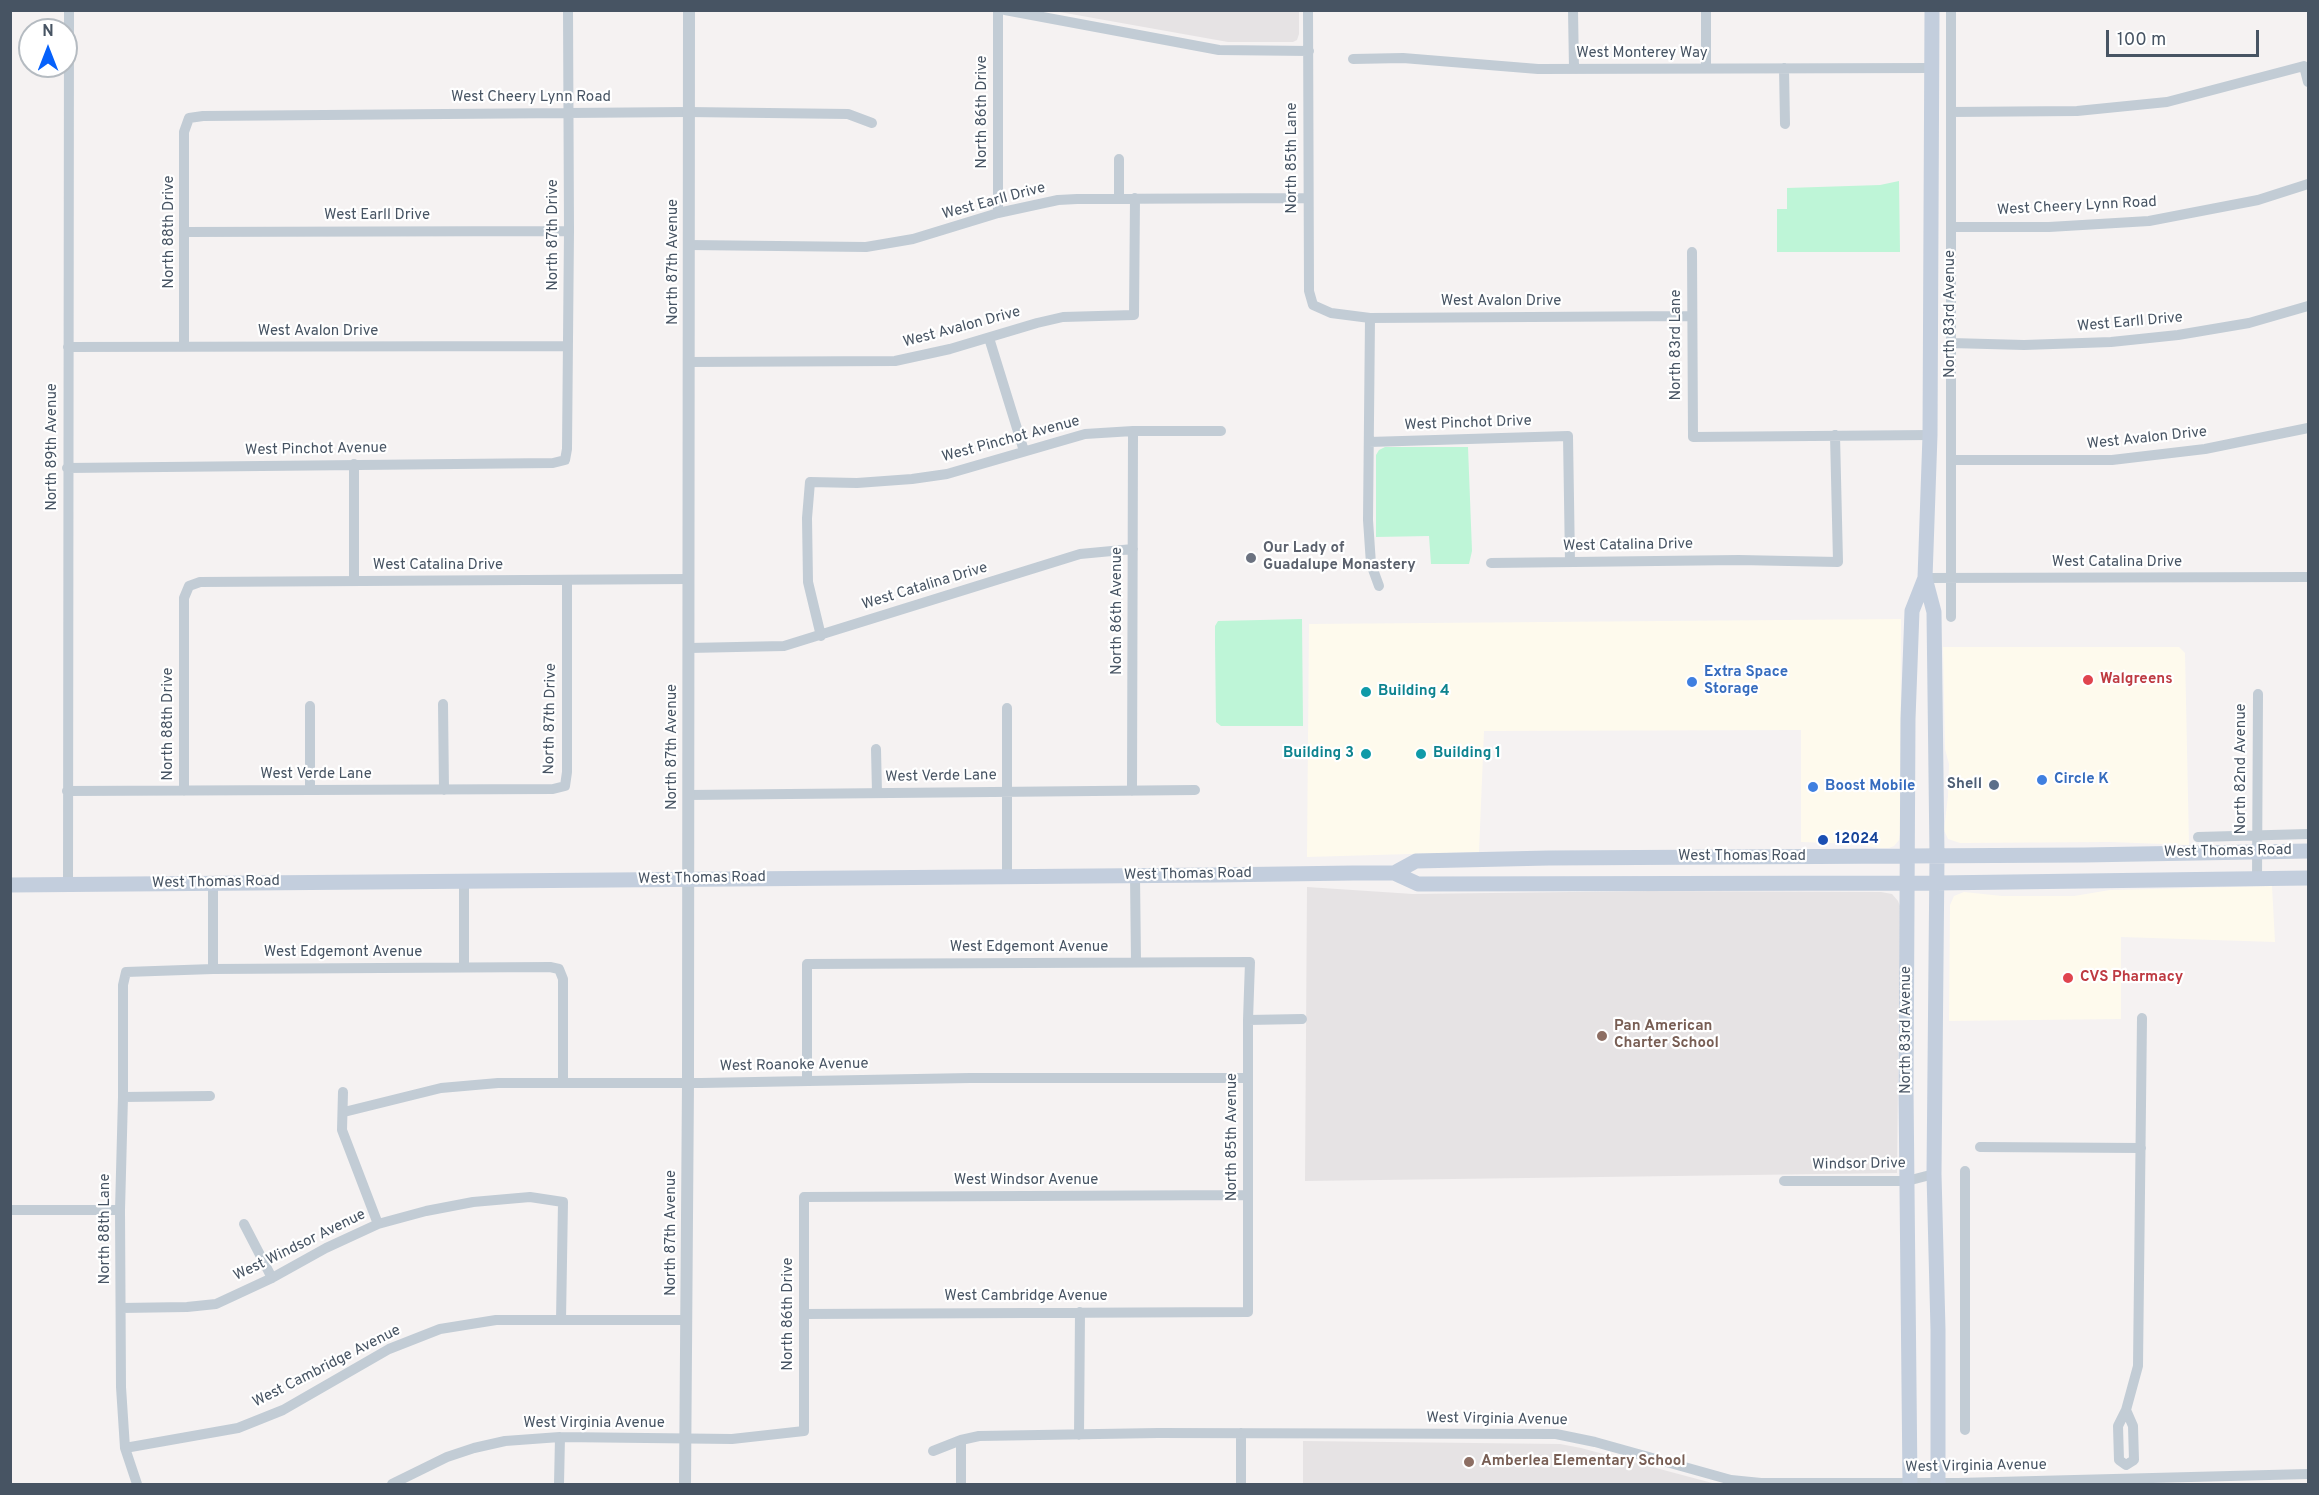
<!DOCTYPE html>
<html>
<head>
<meta charset="utf-8">
<style>
	body { margin:0 }
	#map { position:relative; width:2319px; height:1495px; overflow:hidden; background:#f5f2f2; font-family:Overpass,sans-serif }
	canvas { display:block }
	.frame { position:absolute; inset:0; border:12px solid #475463; pointer-events:none }
	.north { position:absolute; left:18px; top:18px; width:60px; height:60px; box-sizing:border-box; background:#fff; border:2px solid #b5bbc1; border-radius:50%; rotate:0deg; font-size:16px; font-weight:700; line-height:24px; text-align:center; color:#475463 }
	.north::after { content:''; display:block; margin:auto; width:21px; height:27px; background:#0661fb; clip-path:polygon(50% 0,100% 100%,50% 72%,0 100%) }
	.scale { position:absolute; left:2106px; top:30px; width:153px; height:27px; box-sizing:border-box; border:3px solid #475463; border-top:0; padding-left:8px; font-size:18px; line-height:21px; white-space:nowrap; color:#475463; -webkit-text-stroke:4px #fff; paint-order:stroke }
</style>
</head>
<body>
<div id="map">
<canvas width="2319" height="1495"></canvas>
<div class="frame"></div>
<div class="north">N</div>
<div class="scale">100 m</div>
</div>
<script>
const ctx = document.querySelector('canvas').getContext('2d');
ctx.lineJoin = 'round';
function fill(path, color) { ctx.fillStyle = color; ctx.fill(path, 'evenodd'); }
const poly = rows => new Path2D(rows.map(r => 'M' + r).join(''));
function stroke(path, color, width, dash) { ctx.strokeStyle = color; ctx.lineWidth = width; ctx.lineCap = dash ? 'butt' : 'round'; ctx.setLineDash(dash || []); ctx.stroke(path); }
function drawText(font, color, halo, rows, align = 'center') {
  ctx.font = font + ' Overpass,sans-serif'; ctx.lineWidth = 4.5; ctx.setLineDash([]); ctx.textBaseline = 'middle'; ctx.strokeStyle = halo; ctx.fillStyle = color; for (const [text, x, y, turn = 0] of rows) {
    ctx.save(); ctx.translate(x, y); ctx.rotate((+turn || 0) * Math.PI / 180); ctx.textAlign = isNaN(turn) ? turn : align; if (halo) ctx.strokeText(text, 0, 0); ctx.fillText(text, 0, 0); ctx.restore();
  }
}
fill(poly([
	[1901,619,1900,833,1899,840,1894,846,1889,848,1878,848,1856,844,1801,842,1801,730,1484,731,1479,852,1307,857,1309,624],
	[1943,647,2179,647,2185,653,2189,845,2110,842,1960,843,1948,839,1944,830,1948,796,1949,764,1945,749],
	[2272,886,2275,942,2121,937,2121,1019,1949,1021,1950,905,1954,896,1964,892,2002,896,2074,896,2110,890]
]), '#fefaed');
fill(poly([
	[1054,11,1299,11,1299,34,1297,40,1293,42,1228,42],
	[1307,887,1413,894,1649,891,1881,892,1892,894,1898,901,1900,906,1897,1173,1305,1181],
	[1303,1441,1560,1444,1581,1448,1716,1484,1303,1484]
]), '#e6e3e4');
fill(poly([
	[1899,181,1900,252,1777,252,1777,209,1787,209,1787,188,1880,185],
	[1385,447,1468,447,1472,551,1469,564,1431,564,1429,536,1376,537,1376,455,1379,450],
	[1302,619,1303,726,1221,726,1216,722,1215,642,1215,626,1218,621]
]), '#bef5d7');
stroke(poly([
	[998,10,998,213],
	[1005,10,1219,50,1309,51],
	[1308,10,1309,291,1313,305,1331,313,1370,318,1692,316],
	[1573,10,1574,69],
	[1706,10,1706,68],
	[1951,10,1951,617],
	[1353,59,1403,58,1538,69,1932,68],
	[1784,68,1785,124],
	[1951,112,2077,111,2167,102,2304,66,2308,82],
	[1119,159,1119,197],
	[1951,227,2049,227,2149,221,2258,200,2308,184],
	[185,232,569,231],
	[689,245,866,247,913,239,998,213,1058,200,1077,199,1308,198],
	[1692,252,1693,437,1930,435],
	[1370,318,1368,520,1371,564,1379,586],
	[989,338,1024,451],
	[1951,343,2024,345,2111,342,2178,335,2249,323,2308,306],
	[68,347,568,346],
	[184,347,184,132,189,118,203,116,688,112,848,114,872,123],
	[689,362,895,361,950,349,1037,323,1063,317,1134,315,1135,198],
	[1369,442,1568,436,1570,562],
	[1951,460,2112,460,2205,449,2308,428],
	[67,468,553,463,565,460,567,449,569,231,568,10],
	[1491,563,1739,560,1838,562,1835,435],
	[1925,578,2308,577],
	[354,581,354,464],
	[821,636,808,582,807,518,810,482,857,483,912,479,947,474,1085,434,1133,431,1221,431],
	[689,648,784,646,1080,554,1133,549],
	[443,704,444,790],
	[310,706,310,790],
	[1007,708,1007,877],
	[876,749,877,793],
	[67,791,553,789,565,786,567,772,567,580],
	[184,791,184,598,189,586,200,582,688,579],
	[1132,791,1133,431],
	[688,795,1195,790],
	[2198,837,2308,834],
	[1135,876,1136,962],
	[2257,880,2258,694],
	[464,881,464,967],
	[213,883,213,969],
	[68,884,69,10],
	[1248,1020,1302,1019],
	[343,1092,342,1130,378,1224],
	[123,1097,210,1096],
	[344,1112,441,1088,498,1083,701,1083,970,1078,1248,1078],
	[1980,1147,2141,1148],
	[1965,1171,1965,1430],
	[1784,1181,1907,1181,1934,1174],
	[10,1210,120,1210],
	[244,1224,272,1278],
	[121,1308,187,1307,216,1304,272,1278,326,1248,378,1224,426,1211,473,1202,530,1197,563,1202,561,1320],
	[804,1314,1248,1312,1248,1020,1250,962,807,964,807,1081],
	[2126,1410,2138,1366,2142,1018],
	[2126,1410,2133,1426,2134,1460,2126,1465,2119,1460,2118,1426,2126,1410],
	[1079,1435,1080,1312],
	[961,1440,961,1484],
	[125,1448,238,1428,283,1410,389,1349,440,1329,496,1320,686,1320],
	[933,1451,961,1440,979,1436,1158,1433,1556,1434,1595,1442,1731,1480,1761,1483,1958,1483,2308,1474],
	[137,1484,125,1448,121,1387,120,1210,123,1097,123,985,126,972,213,969,550,967,559,969,563,979,563,1082],
	[392,1484,447,1457,474,1448,505,1441,560,1437,732,1439,804,1431,804,1197,1248,1195],
	[559,1484,560,1437],
	[1241,1484,1241,1433]
]), '#c2ccd5', 10);
stroke(poly([
	[685,1484,688,1083,689,10]
]), '#c2ccd5', 12);
stroke(poly([
	[1932,10,1930,435,1925,578,1934,612,1937,856,1934,1174,1938,1330,1938,1484],
	[1394,873,1416,861,1549,858,2084,855,2308,851],
	[10,885,1214,875,1353,873,1394,873,1418,884,1936,883,2308,878],
	[1910,1484,1906,1089,1908,719,1912,611,1925,578]
]), '#c3cedd', 15);
for (const [x, y, r, color] of [
	[1251,558,6,"#6b7280"],
	[2088,680,6,"#e0444e"],
	[1692,682,6,"#3f7fe0"],
	[1366,692,6,"#0f9aa8"],
	[1366,754,6,"#0f9aa8"],
	[1421,754,6,"#0f9aa8"],
	[2042,780,6,"#3f7fe0"],
	[1994,785,6,"#5c6f8a"],
	[1813,787,6,"#3f7fe0"],
	[1823,840,6,"#1a4fb4"],
	[2068,978,6,"#e0444e"],
	[1602,1036,6,"#8d6e63"],
	[1469,1462,6,"#8d6e63"]
]) { const dot = new Path2D(); dot.arc(x, y, r, 0, 2 * Math.PI); ctx.fillStyle = color; ctx.fill(dot); stroke(dot, '#fff', 2); }
drawText('15px', '#475463', '#fff', [
	["West Monterey Way",1642,54],
	["West Cheery Lynn Road",531,98],
	["North 86th Drive",983,112,-90],
	["North 85th Lane",1293,158,-90],
	["West Earll Drive",994,202,-15],
	["West Cheery Lynn Road",2077,207,-3],
	["West Earll Drive",377,216],
	["North 88th Drive",170,232,-90],
	["North 87th Drive",554,235,-90],
	["North 87th Avenue",674,262,-90],
	["West Avalon Drive",1501,302],
	["North 83rd Avenue",1951,314,-90],
	["West Earll Drive",2130,323,-5],
	["West Avalon Drive",962,328,-15],
	["West Avalon Drive",318,332],
	["North 83rd Lane",1677,345,-90],
	["West Pinchot Drive",1468,424,-2],
	["West Avalon Drive",2147,439,-6],
	["West Pinchot Avenue",1011,440,-15],
	["North 89th Avenue",53,447,-90],
	["West Pinchot Avenue",316,450,-1],
	["West Catalina Drive",1628,546,-1],
	["West Catalina Drive",2117,563],
	["West Catalina Drive",438,566],
	["West Catalina Drive",925,587,-17],
	["North 86th Avenue",1118,611,-90],
	["North 87th Drive",551,719,-89],
	["North 88th Drive",169,724,-90],
	["North 87th Avenue",673,747,-90],
	["North 82nd Avenue",2242,769,-90],
	["West Verde Lane",316,775],
	["West Verde Lane",941,777,-1],
	["West Thomas Road",2228,852,-1],
	["West Thomas Road",1742,857],
	["West Thomas Road",1188,875,-1],
	["West Thomas Road",702,879,-1],
	["West Thomas Road",216,883,-1],
	["West Edgemont Avenue",1029,948],
	["West Edgemont Avenue",343,953],
	["North 83rd Avenue",1907,1030,-90],
	["West Roanoke Avenue",794,1066,-1],
	["North 85th Avenue",1233,1137,-90],
	["Windsor Drive",1859,1165,-1],
	["West Windsor Avenue",1026,1181],
	["North 88th Lane",106,1229,-90],
	["North 87th Avenue",672,1233,-90],
	["West Windsor Avenue",300,1246,-26],
	["West Cambridge Avenue",1026,1297],
	["North 86th Drive",789,1314,-90],
	["West Cambridge Avenue",327,1367,-27],
	["West Virginia Avenue",1497,1420,1],
	["West Virginia Avenue",594,1424],
	["West Virginia Avenue",1976,1467,-1]
]);
drawText('bold 15px', '#5b616d', '#fff', [
	["Our Lady of",1263,549],
	["Guadalupe Monastery",1263,566]
], 'left');
drawText('bold 15px', '#366cbe', '#fff', [
	["Extra Space",1704,673],
	["Storage",1704,690],
	["Circle K",2054,780],
	["Boost Mobile",1825,787]
], 'left');
drawText('bold 15px', '#be3a42', '#fff', [
	["Walgreens",2100,680],
	["CVS Pharmacy",2080,978]
], 'left');
drawText('bold 15px', '#0d838f', '#fff', [
	["Building 4",1378,692],
	["Building 3",1354,754,"right"],
	["Building 1",1433,754]
], 'left');
drawText('bold 15px', '#4e5e75', '#fff', [
	["Shell",1982,785]
], 'right');
drawText('bold 15px', '#164399', '#fff', [
	["12024",1835,840]
], 'left');
drawText('bold 15px', '#785e54', '#fff', [
	["Pan American",1614,1027],
	["Charter School",1614,1044],
	["Amberlea Elementary School",1481,1462]
], 'left');
</script>
</body>
</html>
